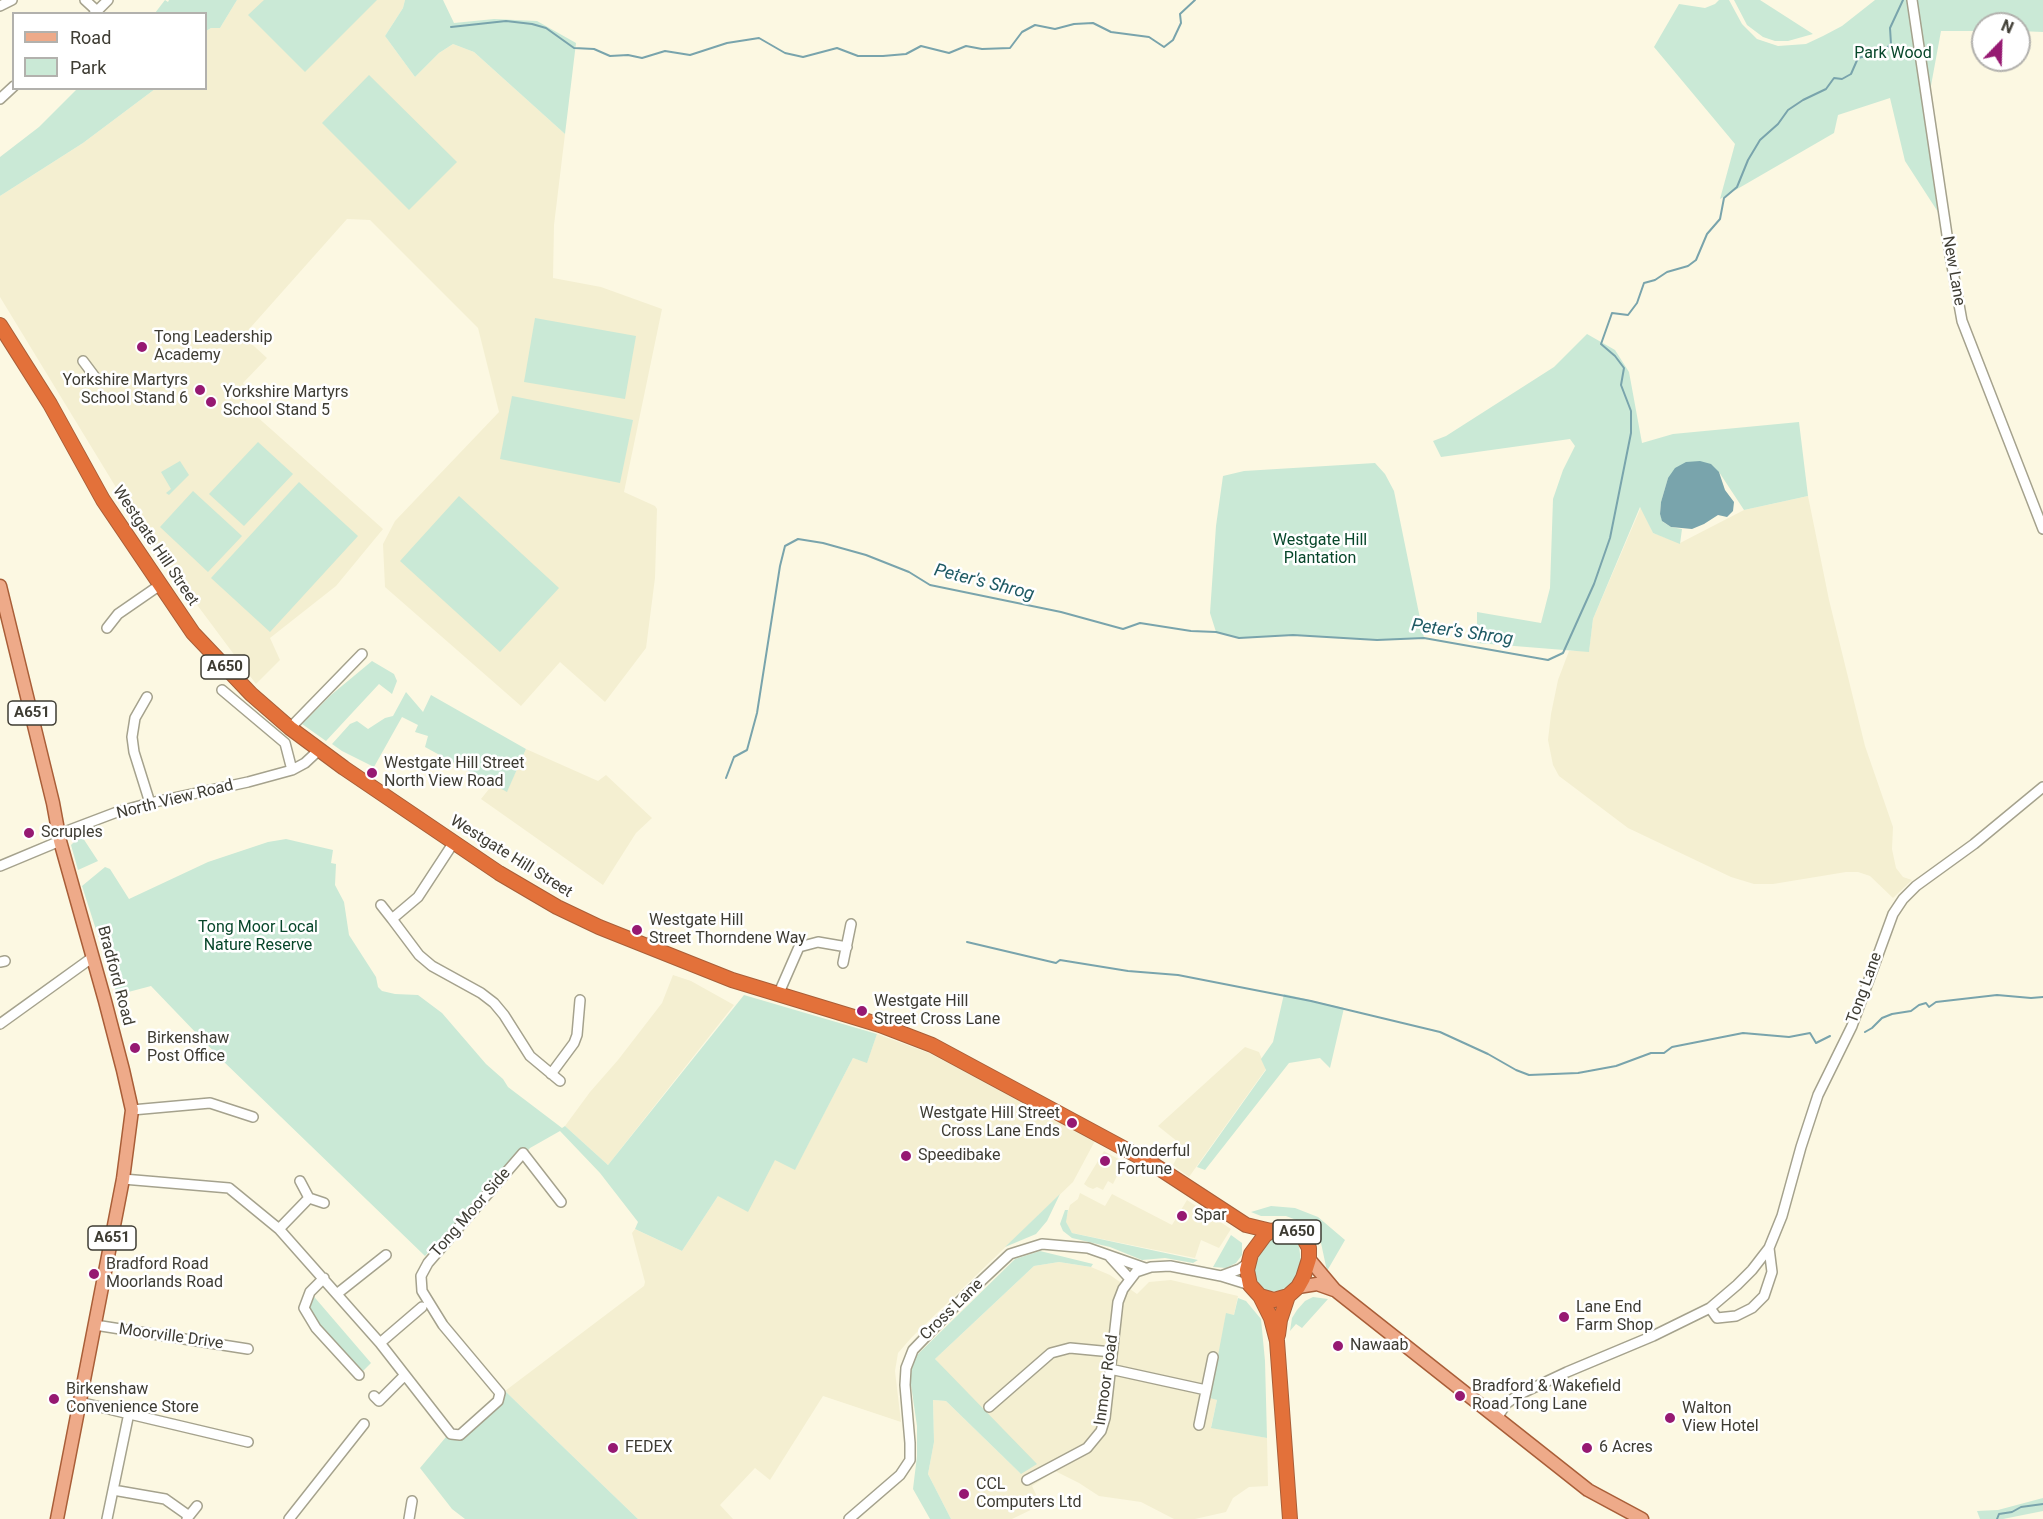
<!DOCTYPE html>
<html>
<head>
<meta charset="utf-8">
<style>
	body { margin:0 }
	#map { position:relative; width:2043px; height:1519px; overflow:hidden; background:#fcf8e2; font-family:Roboto,sans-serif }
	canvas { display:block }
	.legend { position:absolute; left:12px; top:12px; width:195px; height:78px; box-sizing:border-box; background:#fff; border:2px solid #b2b1ad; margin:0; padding:8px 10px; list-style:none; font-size:18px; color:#3e3c33 }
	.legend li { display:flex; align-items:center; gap:12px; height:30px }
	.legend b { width:30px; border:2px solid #b2b1ad }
	.north { position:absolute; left:1971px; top:12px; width:60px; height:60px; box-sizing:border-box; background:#fff; border:2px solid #b2b1ad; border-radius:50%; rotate:23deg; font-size:16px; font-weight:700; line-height:24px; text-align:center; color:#3e3c33 }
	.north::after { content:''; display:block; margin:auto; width:21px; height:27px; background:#961972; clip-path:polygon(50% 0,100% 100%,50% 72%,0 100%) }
</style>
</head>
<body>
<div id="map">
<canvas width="2043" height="1519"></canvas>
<ul class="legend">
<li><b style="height:8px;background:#eeaa89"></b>Road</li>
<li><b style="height:16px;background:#cae9d6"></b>Park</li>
</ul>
<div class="north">N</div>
</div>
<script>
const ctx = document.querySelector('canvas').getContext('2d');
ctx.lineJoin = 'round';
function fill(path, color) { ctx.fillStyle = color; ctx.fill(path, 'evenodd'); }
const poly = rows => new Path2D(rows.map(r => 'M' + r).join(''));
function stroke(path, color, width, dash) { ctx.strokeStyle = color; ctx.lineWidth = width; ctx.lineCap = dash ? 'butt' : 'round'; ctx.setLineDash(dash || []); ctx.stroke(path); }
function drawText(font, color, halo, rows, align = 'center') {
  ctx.font = font + ' Roboto,sans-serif'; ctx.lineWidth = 5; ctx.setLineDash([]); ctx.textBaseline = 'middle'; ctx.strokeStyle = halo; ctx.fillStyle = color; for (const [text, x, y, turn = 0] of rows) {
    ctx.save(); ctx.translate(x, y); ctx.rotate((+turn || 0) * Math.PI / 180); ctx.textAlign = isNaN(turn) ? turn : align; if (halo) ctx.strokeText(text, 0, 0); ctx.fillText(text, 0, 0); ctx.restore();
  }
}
fill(poly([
	[237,0,405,0,403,8,385,36,415,77,439,53,453,44,474,52,565,134,554,225,553,278,601,287,662,309,624,492,655,506,657,509,655,578,646,648,605,702,560,662,521,706,385,587,383,544,395,521,499,412,478,328,370,220,347,219,243,336,267,358,243,383,248,391,245,406,383,529,336,586,270,638,280,660,256,684,145,535,0,297,0,196,83,143,155,89,206,88,206,31,211,28,220,28],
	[1808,496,1829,600,1865,746,1893,827,1892,849,1896,868,1903,877,1912,880,1893,898,1870,876,1858,872,1846,872,1773,884,1754,884,1731,877,1628,828,1559,776,1553,765,1548,740,1551,714,1558,680,1569,651,1589,651,1593,619,1641,507,1653,533,1680,543,1744,510],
	[526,749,598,781,606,775,652,818,636,833,603,885,481,799,493,784,507,791],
	[673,975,691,981,734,1005,608,1165,565,1126,590,1092,618,1060,662,1003],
	[877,1034,929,1053,1096,1139,1073,1182,912,1337,898,1353,895,1371,901,1422,823,1396,770,1480,755,1468,720,1505,733,1519,638,1519,505,1391,644,1286,645,1282,632,1233,635,1229,682,1251,718,1196,775,1159,795,1169,853,1058,867,1062],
	[1245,1047,1259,1052,1266,1069,1189,1177,1173,1165,1183,1146,1158,1126],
	[1104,1151,1124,1162,1113,1184,1108,1181,1103,1190,1097,1187,1093,1189,1088,1187,1084,1184],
	[1080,1193,1105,1206,1112,1194,1172,1225,1187,1200,1231,1229,1219,1248,1201,1240,1195,1258,1072,1233,1065,1222,1070,1205,1078,1199],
	[1059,1262,1091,1267,1110,1275,1137,1294,1149,1282,1171,1280,1238,1296,1234,1315,1227,1314,1211,1398,1217,1400,1211,1427,1267,1438,1268,1486,1249,1487,1233,1498,1226,1512,1195,1519,1174,1519,1141,1502,1099,1496,1079,1483,1055,1471,1032,1486,1041,1505,1012,1519,951,1519,928,1474,934,1442,933,1400,946,1401,1021,1474,935,1359,1034,1266]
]), '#f4efd1');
fill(poly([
	[165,0,168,2,169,0,237,0,220,28,211,28,206,31,206,14,155,13],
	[264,0,377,0,305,72,248,15],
	[405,0,443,0,454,23,494,19,537,21,576,43,565,134,474,52,453,44,439,53,415,77,385,36,403,8],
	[1719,0,1729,0,1742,24,1757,39,1778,46,1806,44,1823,36,1842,26,1875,0,2043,0,2043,32,2019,31,2019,24,1983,24,1983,31,1941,31,1930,91,1922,93,1938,212,1905,161,1890,98,1838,115,1834,133,1720,199,1735,144,1654,47,1679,4,1705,8,1715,4],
	[1734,0,1760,0,1813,34,1788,41,1775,41,1763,37,1747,25],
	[369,75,457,162,409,210,322,123],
	[78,88,155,89,83,143,0,196,0,157,39,127],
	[535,318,636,336,625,399,524,382],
	[1587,334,1615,350,1629,372,1642,443,1673,434,1799,422,1808,496,1744,510,1719,472,1668,478,1661,502,1660,514,1663,522,1671,527,1682,529,1680,544,1653,533,1640,507,1593,619,1589,652,1477,643,1477,612,1541,623,1550,588,1553,499,1563,470,1575,446,1570,439,1441,457,1433,441,1446,436,1554,367],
	[512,396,633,420,620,483,500,459],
	[258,442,293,474,244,526,209,494],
	[180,461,189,475,169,495,166,493,171,489,161,472],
	[1375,463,1385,474,1394,491,1424,638,1376,640,1293,635,1239,638,1216,632,1210,613,1216,526,1223,476,1244,471],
	[299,482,358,536,270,632,211,578],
	[193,491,242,536,208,572,160,527],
	[459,496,559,588,500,652,400,561],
	[372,661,394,674,397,681,392,694,379,684,326,741,302,724,331,695],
	[406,692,423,712,431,695,526,749,507,792,425,747,428,736,415,732,418,725,402,717,374,767,342,751,332,744,350,724,357,721,368,729,385,718,393,716],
	[81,835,98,861,78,870,71,845],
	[286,839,333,850,331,863,336,864,335,885,344,902,349,935,376,977,378,987,382,991,395,994,418,995,442,1013,486,1064,503,1079,508,1087,562,1128,565,1126,608,1165,744,995,877,1034,867,1063,853,1058,795,1170,775,1160,748,1212,718,1196,682,1251,635,1229,638,1222,600,1173,560,1131,530,1148,449,1245,441,1238,425,1256,222,1060,151,986,117,995,82,886,105,867,110,869,129,899,208,862,268,842],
	[1284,994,1344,1008,1330,1068,1320,1058,1289,1063,1205,1170,1197,1167,1266,1070,1261,1059,1273,1042],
	[1060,1194,1047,1221,1036,1234,1005,1247],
	[1271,1206,1295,1208,1318,1217,1345,1240,1327,1271,1321,1243,1314,1232,1304,1223,1286,1216,1261,1216,1251,1212],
	[1065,1210,1068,1210,1066,1222,1072,1233,1198,1260,1193,1263,1165,1258,1142,1260,1110,1247,1072,1238,1063,1231,1060,1224],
	[1231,1235,1242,1243,1242,1255,1236,1263,1226,1268,1213,1267],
	[1283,1236,1293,1239,1299,1246,1301,1262,1298,1274,1290,1285,1281,1291,1266,1291,1256,1280,1254,1271,1256,1264,1261,1251,1270,1240],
	[1040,1251,1093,1264,1091,1267,1059,1262,1034,1266,935,1359,1037,1464,1021,1474,946,1401,933,1400,934,1442,928,1474,951,1519,930,1519,913,1489,917,1456,917,1426,910,1378,914,1358,1015,1259],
	[310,1292,371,1363,359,1375,304,1308],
	[1313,1297,1328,1299,1302,1328,1296,1324,1290,1331,1292,1318,1297,1310,1305,1301],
	[1238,1298,1246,1301,1261,1319,1265,1361,1267,1438,1211,1428,1217,1400,1210,1398,1226,1313,1234,1315],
	[505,1391,638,1519,465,1519,452,1509,420,1468,446,1437,458,1439,501,1403],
	[2043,1498,2043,1511,2003,1519,1980,1519,1977,1511,1998,1510]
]), '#cae9d6');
fill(poly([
	[1700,461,1711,464,1719,472,1725,490,1734,502,1733,511,1727,517,1718,515,1704,524,1692,529,1671,527,1662,521,1660,514,1661,502,1668,478,1675,468,1686,462]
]), '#79a4ac');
stroke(poly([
	[451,27,506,21,532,24,546,28,574,48,594,49,610,56,628,55,642,58,665,51,690,55,727,43,759,38,785,53,803,57,837,48,858,56,883,56,906,54,921,46,949,53,966,46,982,49,1010,48,1022,32,1035,25,1055,29,1074,24,1093,23,1111,32,1149,37,1164,47,1173,40,1181,23,1180,14,1195,0],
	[726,778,734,757,747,750,757,713,780,566,785,546,798,539,823,543,866,555,909,572,930,585,1061,612,1123,629,1140,623,1191,631,1216,632,1239,638,1293,635,1377,640,1424,638,1548,660,1563,653,1594,584,1610,538,1631,433,1631,411,1621,385,1624,368,1615,356,1601,344,1612,313,1628,315,1637,303,1644,283,1655,280,1667,272,1688,266,1696,260,1707,234,1720,219,1724,198,1737,187,1748,160,1760,140,1778,124,1788,110,1803,100,1826,89,1834,78,1842,79,1851,74,1858,58,1882,52,1891,44,1890,28,1903,0],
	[967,942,1056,963,1060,960,1128,971,1178,975,1311,1001,1440,1032,1488,1054,1516,1070,1529,1075,1578,1073,1616,1066,1651,1053,1664,1053,1672,1047,1743,1033,1789,1037,1810,1033,1816,1043,1830,1036],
	[1865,1032,1872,1028,1882,1018,1892,1014,1911,1011,1919,1005,1926,1003,1929,1007,1936,1002,1997,995,2031,998,2043,997],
	[1997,1519,1999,1514,2012,1512,2021,1507,2043,1504]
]), '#79a4ac', 2);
const minor = poly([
	[85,0,97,11],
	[1912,0,1950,255,1962,321,2043,529],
	[0,6,12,0],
	[94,14,108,0],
	[0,99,14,86],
	[83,361,95,377],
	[107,628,118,614,160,585],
	[222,690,285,743,292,770],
	[147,697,135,718,132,737,134,752,150,803],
	[290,728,362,654],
	[59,834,117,812,150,803,248,782,292,770,305,763,320,749],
	[454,842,418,897,392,919,419,955,432,966,481,993,494,1003,504,1015,530,1056,560,1081],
	[0,866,60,841],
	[381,905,392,919],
	[0,962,5,961],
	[843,963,851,924],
	[778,995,799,947,818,942,847,947],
	[0,1024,93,957],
	[551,1074,574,1043,577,1035,580,1000],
	[132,1110,210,1103,253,1117],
	[123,1179,229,1188,279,1229,380,1343,451,1434,460,1435,498,1401,500,1393,443,1325,422,1291,421,1276,428,1263,523,1153,561,1202],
	[309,1198,324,1203],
	[279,1229,309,1198,300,1181],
	[1110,1257,1130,1279],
	[1221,1276,1240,1269,1247,1264],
	[324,1278,310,1292,304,1308,316,1328,359,1375],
	[338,1293,386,1255],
	[1710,1308,1717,1318,1736,1316,1752,1308,1764,1296,1772,1272,1769,1248],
	[95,1325,248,1349],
	[380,1343,422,1307],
	[1110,1369,1206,1390],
	[374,1396,379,1401,405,1375],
	[79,1402,248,1442],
	[989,1407,1051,1353,1070,1348,1112,1352],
	[1497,1418,1506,1404,1518,1395,1567,1372,1653,1336,1710,1308,1737,1285,1752,1270,1769,1248,1782,1216,1801,1147,1818,1095,1852,1026,1893,914,1903,899,1916,886,1974,844,2043,787],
	[1199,1425,1213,1357],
	[1027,1480,1087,1448,1101,1431,1105,1418,1118,1302,1123,1289,1136,1272,1151,1267,1170,1266,1221,1276,1250,1285],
	[113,1490,165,1499,189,1516,187,1519],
	[189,1516,197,1506],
	[107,1519,129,1413],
	[289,1519,364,1424],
	[409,1519,412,1501],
	[849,1519,900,1475,910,1460,910,1443,905,1385,906,1368,913,1350,963,1298,1010,1254,1042,1244,1088,1248,1145,1268]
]);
const major = poly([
	[0,586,53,803,60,841,105,1001,123,1070,132,1110,123,1179,57,1519],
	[1309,1259,1335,1290,1564,1471,1588,1490,1642,1519],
	[1298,1287,1317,1284,1334,1290]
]);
const highway = poly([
	[0,325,50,404,103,500,193,633,251,694,290,728,344,768,499,873,557,907,599,927,732,980,880,1025,932,1045,1151,1163,1246,1225,1271,1231],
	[1260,1296,1274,1300,1288,1296,1298,1287,1303,1278,1309,1259,1309,1248,1303,1237,1296,1232,1280,1229,1271,1231,1265,1235,1251,1254,1247,1270,1250,1285,1260,1296,1271,1318,1277,1341,1290,1519],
	[1278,1335,1280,1320,1288,1296]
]);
stroke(minor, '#a5a28d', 12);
stroke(major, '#a95e38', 15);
stroke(highway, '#a95e38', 16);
stroke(minor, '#fff', 9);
stroke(major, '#eeaa89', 12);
stroke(highway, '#e3713a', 14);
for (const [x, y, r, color] of [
	[142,347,6,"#961972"],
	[200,390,6,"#961972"],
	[211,402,6,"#961972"],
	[372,773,6,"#961972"],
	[29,833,6,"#961972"],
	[637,930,6,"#961972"],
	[862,1011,6,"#961972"],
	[135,1048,6,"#961972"],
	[1072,1123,6,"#961972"],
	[906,1156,6,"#961972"],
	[1105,1161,6,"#961972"],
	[1182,1216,6,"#961972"],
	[94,1274,6,"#961972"],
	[1564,1317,6,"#961972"],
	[1338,1346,6,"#961972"],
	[1460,1396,6,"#961972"],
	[54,1399,6,"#961972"],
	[1670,1418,6,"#961972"],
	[613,1448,6,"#961972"],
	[1587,1448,6,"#961972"],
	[964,1494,6,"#961972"]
]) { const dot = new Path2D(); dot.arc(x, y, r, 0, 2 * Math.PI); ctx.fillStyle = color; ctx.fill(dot); stroke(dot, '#fff', 2); }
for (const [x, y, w] of [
	[225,667,48],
	[32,713,48],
	[1297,1232,48],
	[112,1238,48]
]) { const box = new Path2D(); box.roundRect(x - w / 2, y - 12, w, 24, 4.5); ctx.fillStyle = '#fff'; ctx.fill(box); stroke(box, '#3e3c33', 1.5); }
drawText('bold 15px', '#3e3c33', null, [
	["A650",225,667],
	["A651",32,713],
	["A650",1297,1232],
	["A651",112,1238]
]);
drawText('16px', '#08472b', '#fff', [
	["Park Wood",1893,54],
	["Westgate Hill",1320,541],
	["Plantation",1320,559],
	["Tong Moor Local",258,928],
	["Nature Reserve",258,946]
]);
drawText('16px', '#3e3c33', '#fff', [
	["New Lane",1953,271,80],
	["Westgate Hill Street",155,546,56],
	["North View Road",175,800,-14],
	["Westgate Hill Street",511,857,32],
	["Bradford Road",115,976,75],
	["Tong Lane",1865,988,-70],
	["Tong Moor Side",471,1213,-49],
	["Cross Lane",952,1310,-44],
	["Moorville Drive",171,1337,8],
	["Inmoor Road",1107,1380,-82]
]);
drawText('16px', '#3e3c33', '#fff', [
	["Tong Leadership",154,338],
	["Academy",154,356],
	["Yorkshire Martyrs",188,381,"right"],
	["School Stand 6",188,399,"right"],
	["Yorkshire Martyrs",223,393],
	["School Stand 5",223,411],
	["Westgate Hill Street",384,764],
	["North View Road",384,782],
	["Scruples",41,833],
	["Westgate Hill",649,921],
	["Street Thorndene Way",649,939],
	["Westgate Hill",874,1002],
	["Street Cross Lane",874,1020],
	["Birkenshaw",147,1039],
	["Post Office",147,1057],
	["Westgate Hill Street",1060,1114,"right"],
	["Cross Lane Ends",1060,1132,"right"],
	["Wonderful",1117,1152],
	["Fortune",1117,1170],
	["Speedibake",918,1156],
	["Spar",1194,1216],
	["Bradford Road",106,1265],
	["Moorlands Road",106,1283],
	["Lane End",1576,1308],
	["Farm Shop",1576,1326],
	["Nawaab",1350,1346],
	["Bradford & Wakefield",1472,1387],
	["Road Tong Lane",1472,1405],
	["Birkenshaw",66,1390],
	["Convenience Store",66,1408],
	["Walton",1682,1409],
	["View Hotel",1682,1427],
	["FEDEX",625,1448],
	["6 Acres",1599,1448],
	["CCL",976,1485],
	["Computers Ltd",976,1503]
], 'left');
drawText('italic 18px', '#1f5a64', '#fff', [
	["Peter's Shrog",984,583,14],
	["Peter's Shrog",1462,633,8]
]);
</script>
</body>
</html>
